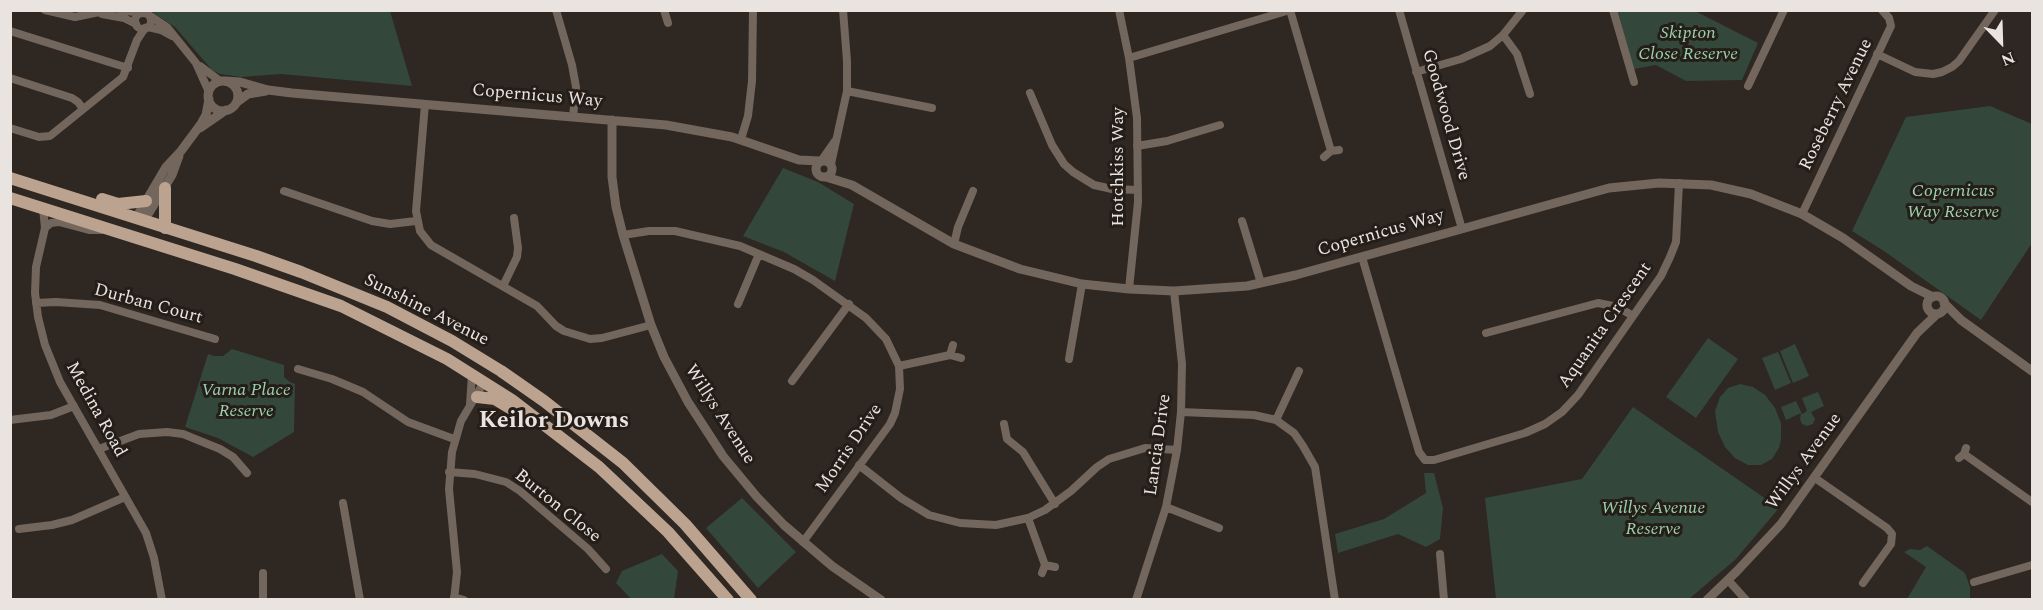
<!DOCTYPE html>
<html>
<head>
<meta charset="utf-8">
<style>
	body { margin:0 }
	#map { position:relative; width:2043px; height:610px; overflow:hidden; background:#2f2721; font-family:Spectral,serif }
	canvas { display:block }
	.frame { position:absolute; inset:0; border:12px solid #e9e4e0; pointer-events:none }
	.north { position:absolute; left:1971px; top:12px; width:60px; height:60px; -webkit-text-stroke:4px #251d18; paint-order:stroke; rotate:157deg; font-size:16px; font-weight:700; line-height:24px; text-align:center; color:#e9e4e0 }
	.north::after { content:''; display:block; margin:auto; width:21px; height:27px; background:#e9e4e0; clip-path:polygon(50% 0,100% 100%,50% 72%,0 100%) }
</style>
</head>
<body>
<div id="map">
<canvas width="2043" height="610"></canvas>
<div class="frame"></div>
<div class="north">N</div>
</div>
<script>
const ctx = document.querySelector('canvas').getContext('2d');
ctx.lineJoin = 'round';
function fill(path, color) { ctx.fillStyle = color; ctx.fill(path, 'evenodd'); }
const poly = rows => new Path2D(rows.map(r => 'M' + r).join(''));
function stroke(path, color, width, dash) { ctx.strokeStyle = color; ctx.lineWidth = width; ctx.lineCap = dash ? 'butt' : 'round'; ctx.setLineDash(dash || []); ctx.stroke(path); }
function drawText(font, color, halo, rows, align = 'center') {
  ctx.font = font + ' Spectral,serif'; ctx.lineWidth = 6; ctx.setLineDash([]); ctx.textBaseline = 'middle'; ctx.strokeStyle = halo; ctx.fillStyle = color; for (const [text, x, y, turn = 0] of rows) {
    ctx.save(); ctx.translate(x, y); ctx.rotate((+turn || 0) * Math.PI / 180); ctx.textAlign = isNaN(turn) ? turn : align; if (halo) ctx.strokeText(text, 0, 0); ctx.fillText(text, 0, 0); ctx.restore();
  }
}
fill(poly([
	[151,11,390,11,412,86,281,74,241,77,220,74,212,70,175,27],
	[1616,11,1695,11,1758,43,1742,80,1686,81,1656,65,1634,69],
	[1990,106,2032,124,2032,243,1981,320,1884,251,1852,231,1906,117],
	[783,168,818,182,854,204,835,281,784,252,743,236],
	[1708,338,1738,359,1696,418,1666,397],
	[1795,344,1809,376,1793,383,1780,351],
	[232,349,284,365,284,377,290,382,295,384,294,432,253,457,218,438,185,427,208,354,214,356,223,356],
	[1778,352,1791,383,1775,390,1762,358],
	[1740,384,1753,387,1765,395,1775,408,1781,423,1781,439,1779,448,1772,459,1761,465,1748,465,1735,458,1725,447,1718,432,1715,411,1720,397,1728,388],
	[1818,392,1824,406,1811,412,1815,419,1813,424,1807,426,1802,424,1800,419,1801,413,1786,420,1781,407,1796,401,1802,414,1807,411,1802,398],
	[1633,407,1779,508,1736,559,1689,599,1496,599,1485,498,1582,479],
	[1424,473,1434,473,1443,508,1440,539,1426,547,1398,534,1338,553,1335,534,1384,519,1426,493],
	[742,498,796,552,758,588,706,528],
	[1927,546,1965,573,1970,587,1970,599,1907,599,1926,567,1904,552,1910,549,1920,550],
	[662,554,678,571,674,599,631,599,616,583,622,571]
]), '#34473b');
stroke(poly([
	[45,10,75,17,109,10],
	[120,10,141,13],
	[556,10,572,65,576,87,573,117],
	[664,10,668,23],
	[1119,10,1129,58,1137,118,1138,202,1129,289],
	[1290,10,1331,151],
	[1399,10,1462,229],
	[1613,10,1634,82],
	'135 21a8 8 0 1 1 16 0a8 8 0 1 1-16 0Z',
	[102,14,124,18,136,24],
	[149,15,167,27,196,63,209,92],
	[148,27,161,30,172,36],
	[10,31,128,68],
	[1503,35,1517,54,1530,94],
	[1877,54,1915,72,1933,74,1942,72,1952,67,1959,61,1995,10],
	[1129,58,1290,10],
	[200,66,220,81],
	[1416,72,1461,59,1490,46,1503,35,1523,10],
	[10,78,72,98,78,102,83,109],
	[1748,86,1784,10],
	[847,91,932,108],
	[1030,93,1052,145,1064,164,1073,172,1094,185,1112,189,1138,190],
	[425,104,416,211,420,231,431,245,537,306,556,326,564,331,590,339,602,338,651,325],
	[10,128,39,137,50,136,123,77,137,40,145,28],
	[741,139,748,116,752,81,753,10],
	[1137,146,1167,141,1220,125],
	[1324,157,1331,151,1339,150],
	[821,161,835,141],
	[831,164,847,91,847,61,843,10],
	[284,191,372,221,390,224,416,221],
	[43,208,45,228,36,267,35,293,38,317,45,345,60,382,146,533,154,558,162,600],
	[1802,214,1891,26,1889,18,1882,10],
	[1242,221,1261,283],
	[45,228,51,223,59,222,89,230,101,230],
	[623,235,649,231,675,231,740,246,794,269,813,280,866,318,886,339,899,366,900,389,895,413,890,424,803,542],
	[954,244,958,227,973,191],
	[1362,257,1419,452,1425,460,1434,460,1525,433,1545,424,1562,412,1578,395,1661,276,1670,257,1676,242,1679,183],
	[503,286,517,257,518,248,514,218],
	[36,303,56,302,100,305,215,339],
	[738,304,759,254],
	[1486,333,1598,303,1618,307,1633,316],
	[950,355,953,345],
	[1069,359,1082,284],
	[899,366,950,355,961,358],
	[298,369,332,379,363,392,408,422,454,439],
	[792,381,849,304],
	[470,404,472,375],
	[1181,412,1254,415,1276,420,1294,433,1303,446,1315,467,1335,600],
	[10,420,51,415,74,406],
	[1276,420,1299,371],
	[1004,424,1007,439,1023,452,1055,504],
	[99,449,139,434,167,432,183,434,220,449,233,457,247,473],
	[1964,454,2032,502],
	[1959,458,1964,454,1966,448],
	[859,465,901,498,929,515,960,523,996,525,1028,518,1045,510,1071,491,1097,467,1109,459,1145,448,1177,450],
	[449,472,475,474,506,482,520,491,588,549,606,569],
	[1815,478,1887,528,1892,534,1891,544,1863,583],
	[343,503,360,600],
	[1166,507,1219,528],
	[1028,518,1045,565,1042,573],
	[19,529,52,525,72,520,125,497],
	[1440,554,1444,600],
	[1045,565,1055,567],
	[263,573,263,600],
	[1728,580,1746,600],
	[1974,582,2032,565],
	[454,597,464,600],
	[454,600,457,572,449,489,452,452,461,421,484,382],
	[1136,600,1166,507,1177,450,1181,412,1182,364,1174,291]
]), '#72665d', 8);
stroke(poly([
	[225,81,240,82,268,90,292,93,666,125,732,137,799,160,820,161],
	'208 96a15 15 0 1 1 30 0a15 15 0 1 1-30 0Z',
	[237,102,248,94,266,91],
	[612,120,612,177,616,207,623,235,651,325,664,357,688,402,723,456,757,497,784,525,832,566,881,600],
	[200,128,226,110],
	'816 169a8 8 0 1 1 16 0a8 8 0 1 1-16 0Z',
	[826,177,852,185,954,244,1020,269,1082,284,1129,289,1174,291,1247,286,1296,275,1609,188,1659,183,1711,185,1751,194,1802,214,1843,238,1911,286,1933,297],
	[136,218,166,167,181,151,201,124,206,115,209,99],
	[144,221,172,175,179,156],
	'1927 305a9 9 0 1 1 18 0a9 9 0 1 1-18 0Z',
	[1944,303,1961,320,2032,371],
	[1707,600,1737,571,1781,524,1917,333,1937,314]
]), '#72665d', 9);
stroke(poly([
	[10,178,256,256,301,272,387,307,452,341,501,371,544,401,623,463,685,524,751,600],
	[165,188,165,228],
	[10,198,235,269,341,306,447,359,512,400,599,467,668,532,728,600],
	[102,199,118,204,146,201],
	[477,397,495,399,510,408]
]), '#bba390', 12);
drawText('italic 18px', '#99d1ae', '#251d18', [
	["Skipton",1688,34],
	["Close Reserve",1688,55],
	["Copernicus",1953,192],
	["Way Reserve",1953,213],
	["Varna Place",246,391],
	["Reserve",246,412],
	["Willys Avenue",1653,509],
	["Reserve",1653,530]
]);
drawText('18px', '#e9e4e0', '#251d18', [
	["Copernicus Way",537,97,5],
	["Roseberry Avenue",1837,105,-64],
	["Goodwood Drive",1445,115,74],
	["Hotchkiss Way",1119,167,-90],
	["Copernicus Way",1381,234,-16],
	["Durban Court",148,305,15],
	["Sunshine Avenue",426,311,27],
	["Aquanita Crescent",1606,326,-55],
	["Medina Road",95,410,61],
	["Willys Avenue",719,415,57],
	["Lancia Drive",1159,445,-82],
	["Morris Drive",850,449,-56],
	["Willys Avenue",1805,462,-54],
	["Burton Close",557,507,39]
]);
drawText('bold 24px', '#e9e4e0', '#251d18', [
	["Keilor Downs",554,422]
]);
</script>
</body>
</html>
